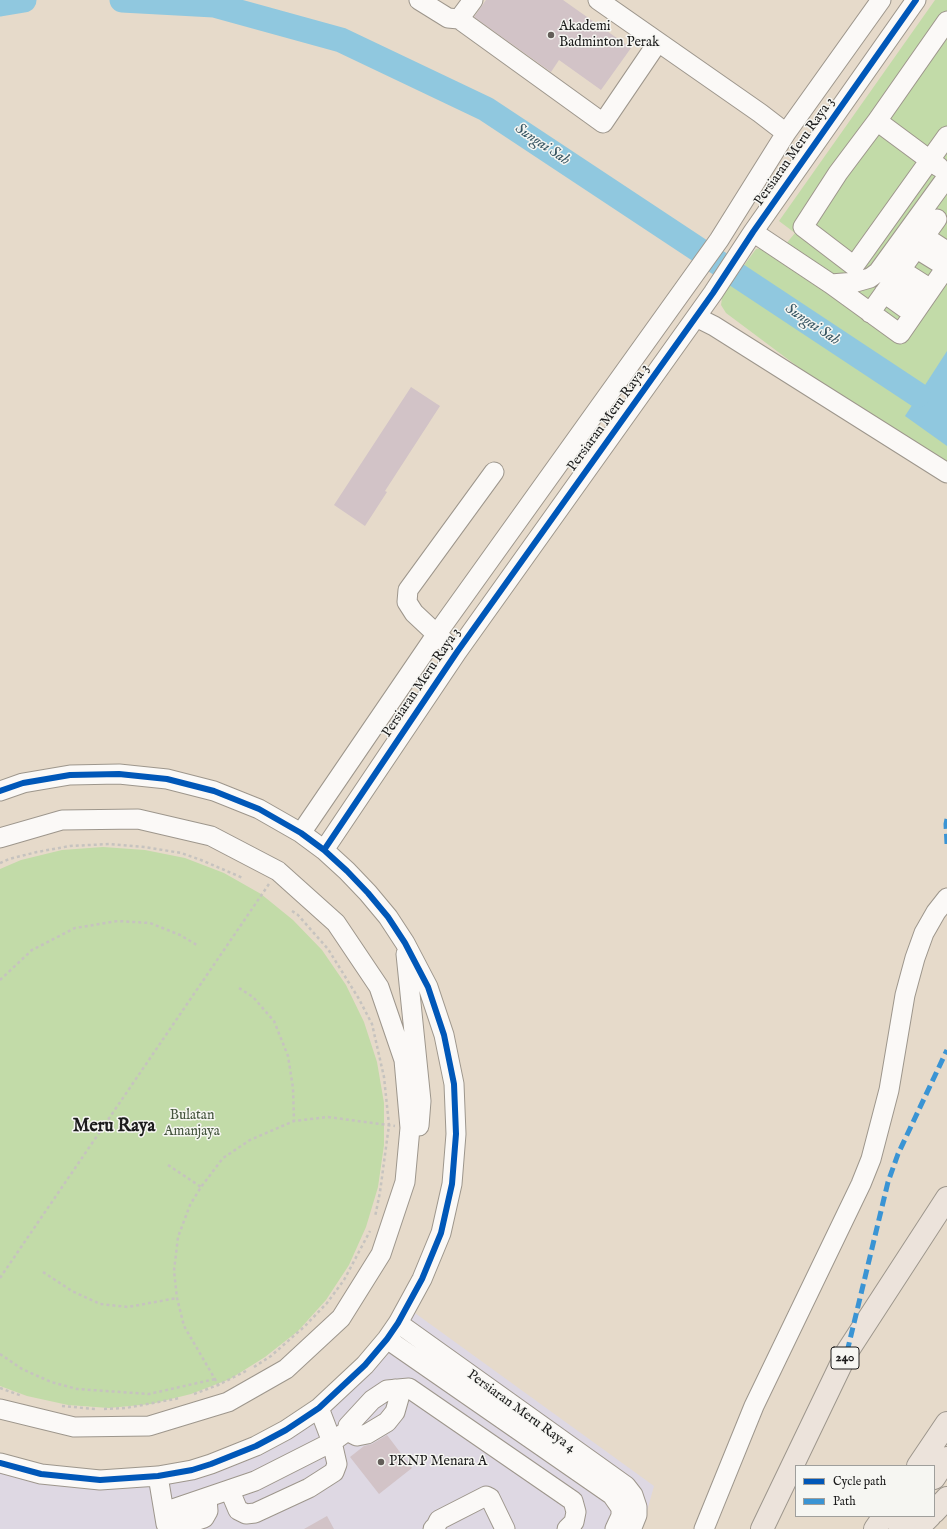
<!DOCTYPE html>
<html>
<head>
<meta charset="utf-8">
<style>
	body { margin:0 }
	#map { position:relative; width:947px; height:1529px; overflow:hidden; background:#e6daca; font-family:"IM FELL English",serif }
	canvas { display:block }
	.legend { position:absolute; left:795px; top:1465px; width:140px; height:52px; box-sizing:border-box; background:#f6f6f2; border:1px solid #9f9f9c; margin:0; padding:5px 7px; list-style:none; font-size:12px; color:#1c1c1c }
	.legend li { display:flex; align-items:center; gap:8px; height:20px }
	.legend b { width:20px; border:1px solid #9f9f9c }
</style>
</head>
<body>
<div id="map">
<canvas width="947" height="1529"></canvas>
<ul class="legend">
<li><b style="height:5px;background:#0057b8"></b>Cycle path</li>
<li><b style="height:5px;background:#3a94d4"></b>Path</li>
</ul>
</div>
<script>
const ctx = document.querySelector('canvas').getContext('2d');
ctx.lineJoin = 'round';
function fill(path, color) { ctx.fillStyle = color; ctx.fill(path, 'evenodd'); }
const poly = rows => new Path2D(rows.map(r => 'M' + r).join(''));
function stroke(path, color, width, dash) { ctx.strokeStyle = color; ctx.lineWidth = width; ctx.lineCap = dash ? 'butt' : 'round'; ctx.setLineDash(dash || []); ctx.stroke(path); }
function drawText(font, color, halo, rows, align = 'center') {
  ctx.font = font + ' "IM FELL English",serif'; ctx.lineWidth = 3; ctx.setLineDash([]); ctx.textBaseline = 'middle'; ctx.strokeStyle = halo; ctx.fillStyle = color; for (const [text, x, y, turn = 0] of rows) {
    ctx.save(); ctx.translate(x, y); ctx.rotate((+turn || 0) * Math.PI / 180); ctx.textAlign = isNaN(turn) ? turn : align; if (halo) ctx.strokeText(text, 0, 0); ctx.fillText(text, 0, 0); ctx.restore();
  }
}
fill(poly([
	[408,1308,654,1486,642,1529,0,1529,0,1461,45,1474,218,1463,362,1370]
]), '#ded8e3');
fill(poly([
	[935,0,947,0,947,467,841,399,726,313,721,305,722,298,728,287,756,249,762,248,775,257,795,233,779,221],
	[103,847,145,850,185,858,224,873,261,894,293,920,322,950,346,985,364,1022,377,1062,384,1103,384,1145,378,1187,366,1227,349,1265,326,1300,298,1331,265,1357,230,1379,191,1394,151,1404,109,1408,68,1405,27,1396,0,1386,0,869,21,860,62,850]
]), '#c2dba8');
fill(poly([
	[947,351,947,446,905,416]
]), '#90c8df');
stroke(poly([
	[122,0,214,5,341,40,486,109,918,395],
	[0,4,24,0]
]), '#90c8df', 25);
fill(poly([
	[486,0,563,0,631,48,601,90,559,60,551,72,474,17],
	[411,387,440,406,385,491,387,492,365,526,334,505],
	[387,1435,412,1468,379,1494,350,1457,364,1446,372,1444],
	[327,1516,334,1529,304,1529]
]), '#d2c3c7');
const minor = poly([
	[419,0,448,18,459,19],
	[473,0,459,19,603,123,658,42],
	[598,0,760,113,786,133],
	[947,21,877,121,838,173,803,227,854,266,947,136],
	[877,121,939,167],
	[753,232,831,284,900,334,947,266],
	[925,237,945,250],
	[917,249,938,262],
	[901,270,923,284],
	[893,281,914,295],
	[831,284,856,282,870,278,878,272,947,177],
	[884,293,905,308],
	[870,313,937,219],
	[696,317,714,326,947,473],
	[446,643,414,613,407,602,408,590,494,472],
	[0,791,23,783,70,775,119,774,167,779,214,791,259,809,301,833,324,850,347,871,368,893,388,917,405,943,428,987,444,1035,454,1084,456,1134,452,1184,441,1233,422,1279,398,1323,387,1339,365,1365,319,1408,286,1430,256,1446,211,1464,192,1470,158,1476,100,1480,41,1474,0,1463],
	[301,833,436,635,719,240,786,133,881,0],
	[0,838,62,820,138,819,211,836,278,871,336,923,379,987,404,1060,410,1128,405,1182,381,1254,341,1318,286,1369,228,1402,149,1426,74,1427,0,1409],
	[324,850,457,652,713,293,753,232,916,0],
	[406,954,421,1101,419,1126],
	[398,1323,626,1486,633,1495,637,1507,637,1515,633,1525,630,1529],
	[387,1339,612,1495,621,1508,621,1516,615,1529],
	[347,1431,357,1436,367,1434,387,1422,395,1412,399,1398,395,1389],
	[158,1476,166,1524],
	[230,1491,238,1510,246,1514,255,1513,309,1488,334,1472,337,1464,332,1442,319,1408],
	[164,1512,255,1481,332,1442,347,1431,348,1426,372,1400,387,1390,409,1388,573,1501,576,1512,574,1522,567,1529],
	[170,1529,204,1518,208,1511,207,1498],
	[433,1529,436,1526,439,1520,486,1496,490,1498,505,1529],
	[704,1529,754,1406,861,1184,871,1159,889,1090,905,995,915,958,924,933,936,912,947,898]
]);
const major = poly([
	[934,1512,947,1498],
	[762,1529,847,1352,947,1198],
	[917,1529,930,1516]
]);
const highway = poly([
	[918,1466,947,1423],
	[934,1478,947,1458],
	[875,1529,884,1516],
	[900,1529,909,1516]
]);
stroke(minor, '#9d968c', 21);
stroke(major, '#9d968c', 24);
stroke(highway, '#9d968c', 24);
stroke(poly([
	[0,863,9,859,37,852,70,846,109,844,145,847,181,853,201,860,243,878],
	[292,911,298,915,328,949,359,999,372,1024,384,1077,389,1125,380,1192,375,1217],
	[0,980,32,950,75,928,118,921,150,923,180,935,197,945],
	[239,988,253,997,274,1021,288,1056,293,1088,294,1121],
	[168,1165,201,1187],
	[43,1272,72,1291,100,1304,128,1307,177,1298],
	[0,1278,269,884],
	[0,1354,22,1369,51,1382,77,1389,149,1394,215,1379],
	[254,1367,271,1356,305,1326,327,1303,344,1280,370,1231],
	[219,1386,184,1326,177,1298,174,1271,178,1237,190,1205,201,1187,223,1158,250,1140,294,1121,328,1117,395,1126],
	[0,1388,22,1396],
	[194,1394,218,1385,246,1371],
	[62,1406,95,1409],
	[104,1409,126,1408,180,1398]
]), '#c6c3bf', 2.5, [3, 3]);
stroke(minor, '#fbf9f7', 19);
stroke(major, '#ece3db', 22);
stroke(highway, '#ece3db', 22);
stroke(poly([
	[947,819,946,824,947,844],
	[847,1352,888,1182,898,1154,947,1050]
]), '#3a94d4', 5, [10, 5]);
stroke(poly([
	[0,791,23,783,70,775,119,774,167,779,214,791,259,809,301,833,324,850,347,871,368,893,388,917,405,943,428,987,444,1035,454,1084,456,1134,452,1184,441,1233,422,1279,398,1323,387,1339,365,1365,319,1408,286,1430,256,1446,211,1464,192,1470,158,1476,100,1480,41,1474,0,1463],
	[324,850,457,652,713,293,753,232,916,0]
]), '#0057b8', 6);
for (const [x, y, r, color] of [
	[551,35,4,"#635e59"],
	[381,1462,4,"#635e59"]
]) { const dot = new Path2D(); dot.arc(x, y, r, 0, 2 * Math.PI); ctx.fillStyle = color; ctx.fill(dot); stroke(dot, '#f6f6f2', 1.5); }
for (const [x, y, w] of [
	[845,1358,28]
]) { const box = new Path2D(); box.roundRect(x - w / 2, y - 11, w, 22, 3); ctx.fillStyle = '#f6f6f2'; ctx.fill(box); stroke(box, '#1c1c1c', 1); }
drawText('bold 13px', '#1c1c1c', null, [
	["240",845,1358]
]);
drawText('14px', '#1c1c1c', '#f6f6f2', [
	["Akademi",559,27],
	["Badminton Perak",559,43],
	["PKNP Menara A",389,1462]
], 'left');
drawText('14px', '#1c1c1c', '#f6f6f2', [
	["Persiaran Meru Raya 3",795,152,-55],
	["Persiaran Meru Raya 3",609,418,-54],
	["Persiaran Meru Raya 3",422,683,-56],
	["Persiaran Meru Raya 4",521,1412,36]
]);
drawText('14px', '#45553e', '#f6f6f2', [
	["Bulatan",192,1116],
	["Amanjaya",192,1132]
]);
drawText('italic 15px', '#385663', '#f6f6f2', [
	["Sungai Sah",542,145,34],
	["Sungai Sah",812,325,34]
]);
drawText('bold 18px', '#1c1c1c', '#f6f6f2', [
	["Meru Raya",114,1127]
]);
</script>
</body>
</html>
